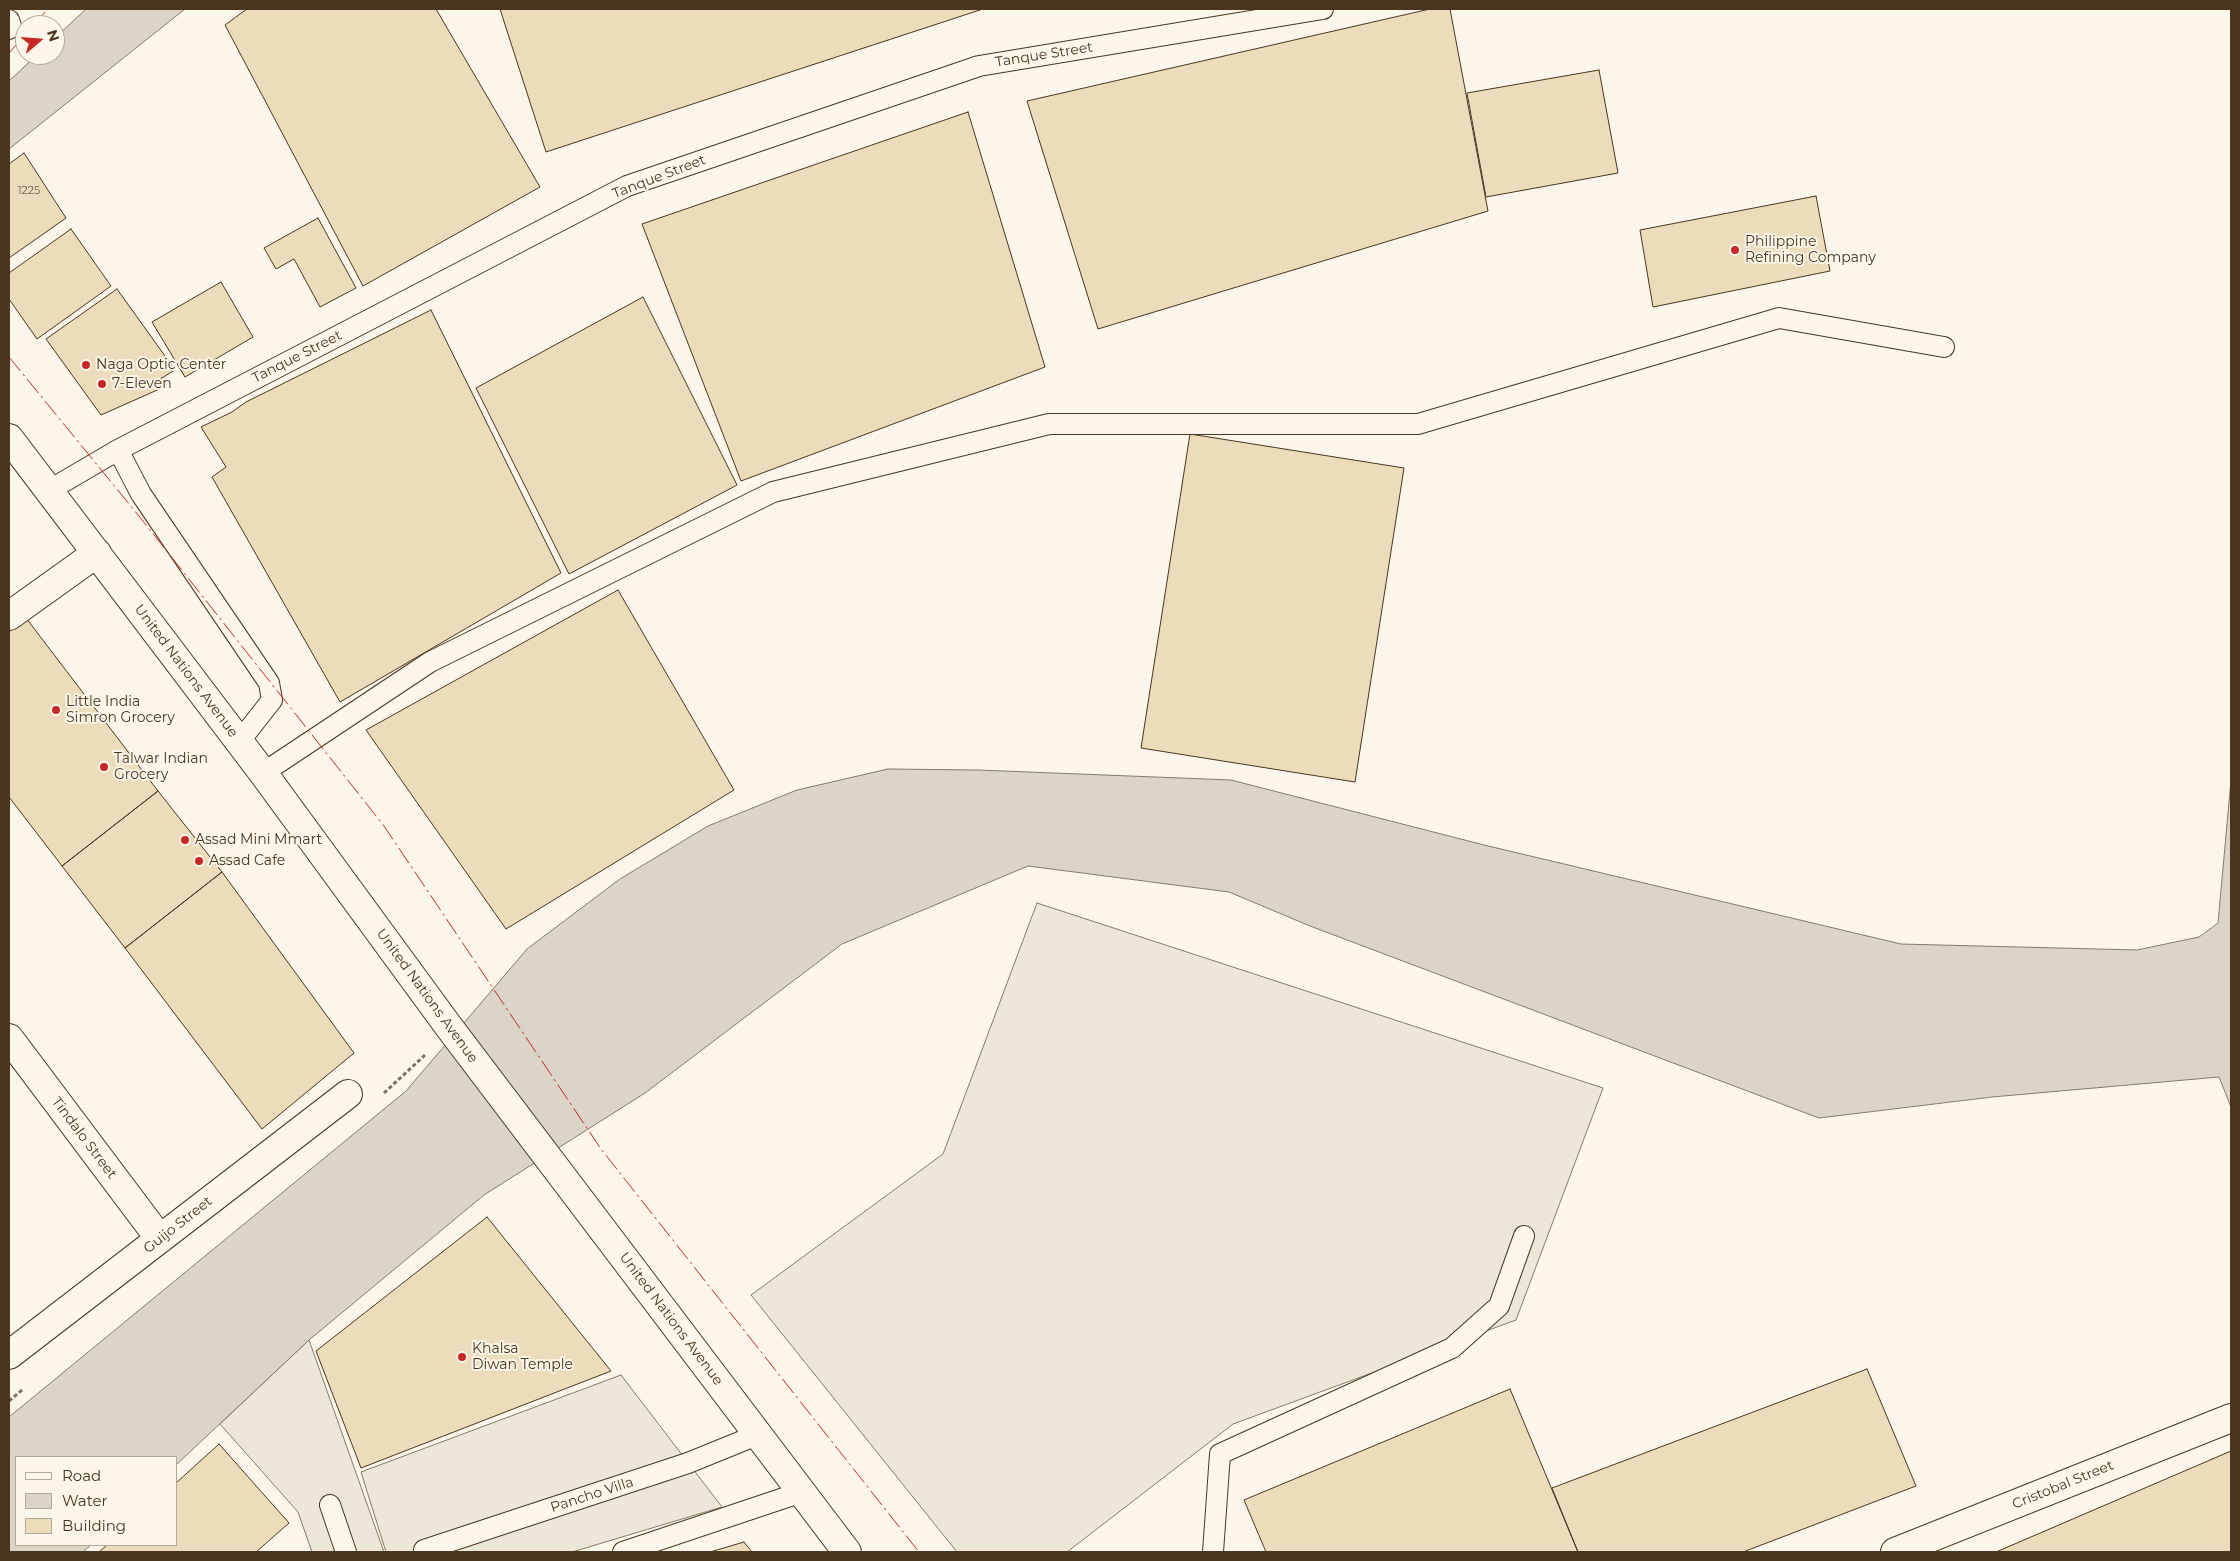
<!DOCTYPE html>
<html>
<head>
<meta charset="utf-8">
<style>
	body { margin:0 }
	#map { position:relative; width:2240px; height:1561px; overflow:hidden; background:#fbf6e9; font-family:Montserrat,sans-serif }
	canvas { display:block }
	.frame { position:absolute; inset:0; border:10px solid #4a3520; pointer-events:none }
	.legend { position:absolute; left:15px; top:1456px; width:162px; height:90px; box-sizing:border-box; background:#fbf6e9; border:1px solid #b4a999; margin:0; padding:6px 9px; list-style:none; font-size:15px; color:#4a3520 }
	.legend li { display:flex; align-items:center; gap:10px; height:25px }
	.legend b { width:25px; border:1px solid #b4a999 }
	.north { position:absolute; left:15px; top:15px; width:50px; height:50px; box-sizing:border-box; background:#fbf6e9; border:1px solid #b4a999; border-radius:50%; rotate:72deg; font-size:14px; font-weight:700; line-height:20px; text-align:center; color:#4a3520 }
	.north::after { content:''; display:block; margin:auto; width:18px; height:22px; background:#c62828; clip-path:polygon(50% 0,100% 100%,50% 72%,0 100%) }
</style>
</head>
<body>
<div id="map">
<canvas width="2240" height="1561"></canvas>
<div class="frame"></div>
<ul class="legend">
<li><b style="height:6px;background:#fbf6e9"></b>Road</li>
<li><b style="height:14px;background:#dcd4c6"></b>Water</li>
<li><b style="height:14px;background:#ecdcbc"></b>Building</li>
</ul>
<div class="north">N</div>
</div>
<script>
const ctx = document.querySelector('canvas').getContext('2d');
ctx.lineJoin = 'round';
function fill(path, color) { ctx.fillStyle = color; ctx.fill(path, 'evenodd'); }
const poly = rows => new Path2D(rows.map(r => 'M' + r).join(''));
function stroke(path, color, width, dash) { ctx.strokeStyle = color; ctx.lineWidth = width; ctx.lineCap = dash ? 'butt' : 'round'; ctx.setLineDash(dash || []); ctx.stroke(path); }
function drawText(font, color, halo, rows, align = 'center') {
  ctx.font = font + ' Montserrat,sans-serif'; ctx.lineWidth = 4; ctx.setLineDash([]); ctx.textBaseline = 'middle'; ctx.strokeStyle = halo; ctx.fillStyle = color; for (const [text, x, y, turn = 0] of rows) {
    ctx.save(); ctx.translate(x, y); ctx.rotate((+turn || 0) * Math.PI / 180); ctx.textAlign = isNaN(turn) ? turn : align; if (halo) ctx.strokeText(text, 0, 0); ctx.fillText(text, 0, 0); ctx.restore();
  }
}
const parking = poly([
	[1037,903,1603,1088,1516,1320,1233,1424,1067,1552,957,1552,751,1295,943,1154,1037,903],
	[309,1340,384,1552,312,1552,298,1512,220,1424,309,1340],
	[621,1375,722,1507,572,1552,386,1552,361,1472,621,1375]
]);
fill(parking, '#ede7d9');
stroke(parking, '#887966', 1);
const water = poly([
	[86,9,185,9,9,149,9,81,37,55,55,55,55,38,86,9],
	[888,769,978,770,1231,780,1484,845,1901,944,2137,950,2199,937,2218,923,2231,780,2231,1107,2219,1077,1992,1097,1819,1118,1310,926,1229,892,1028,866,842,944,645,1093,484,1195,309,1340,176,1465,176,1457,16,1457,16,1545,91,1545,83,1552,9,1552,9,1417,406,1091,527,949,620,879,708,826,797,790,888,769]
]);
fill(water, '#dcd4c6');
stroke(water, '#887966', 1);
const building = poly([
	[247,9,436,9,540,187,363,286,225,25,247,9],
	[500,9,983,9,546,152,500,9],
	[1430,9,1450,9,1488,211,1098,329,1027,101,1430,9],
	[1599,70,1618,173,1486,197,1467,93,1599,70],
	[968,112,1045,367,741,481,642,224,968,112],
	[24,153,66,218,9,258,9,164,24,153],
	[1816,196,1830,271,1653,307,1640,230,1816,196],
	[318,218,356,288,320,307,294,259,276,269,264,248,318,218],
	[71,229,111,286,37,339,9,299,9,273,71,229],
	[221,282,253,337,185,377,152,322,221,282],
	[117,289,175,370,160,379,164,387,101,415,46,339,117,289],
	[643,297,737,485,569,574,476,388,643,297],
	[431,310,561,573,340,702,212,477,226,467,201,427,232,412,246,402,431,310],
	[1190,434,1404,468,1355,782,1141,748,1190,434],
	[618,590,734,790,506,929,366,730,618,590],
	[26,618,158,791,62,866,9,797,9,632,26,618],
	[158,791,222,872,125,948,62,866,158,791],
	[222,872,354,1053,262,1129,125,948,222,872],
	[487,1217,611,1371,361,1468,316,1351,487,1217],
	[1867,1369,1916,1486,1743,1552,1578,1552,1552,1488,1867,1369],
	[1510,1389,1578,1552,1266,1552,1244,1500,1510,1389],
	[219,1444,289,1523,256,1552,99,1552,107,1545,176,1545,176,1483,219,1444],
	[2231,1451,2231,1552,1996,1552,2231,1451],
	[744,1542,752,1552,710,1552,744,1542]
]);
fill(building, '#ecdcbc');
stroke(building, '#4a3520', 1);
const service = poly([
	[9,20,11,26,9,29],
	[118,450,141,494,269,683,272,700,239,742],
	[48,491,118,450,627,186,979,66,1323,9],
	[263,773,430,662,773,492,1049,424,1418,424,1779,318,1944,347],
	[330,1505,346,1552],
	[424,1550,688,1463,757,1435],
	[623,1552,802,1492],
	[1213,1552,1220,1454,1452,1348,1499,1306,1524,1236]
]);
const minor = poly([
	[9,616,97,553],
	[9,1038,160,1239],
	[9,1355,348,1094],
	[1895,1552,2231,1418]
]);
const secondary = poly([
	[9,438,263,773,449,1027,847,1552]
]);
stroke(service, '#4a3520', 22);
stroke(minor, '#4a3520', 30);
stroke(secondary, '#4a3520', 30);
stroke(poly([
	[384,1093,425,1055],
	[9,1401,22,1390]
]), '#7f6f5c', 3, [4, 2.5]);
stroke(service, '#fbf6e9', 20);
stroke(minor, '#fbf6e9', 28);
stroke(secondary, '#fbf6e9', 28);
stroke(poly([
	[33,25,48,9],
	[9,53,25,35],
	[9,357,143,521,384,826,601,1149,919,1552]
]), '#c62828', 1, [18, 4, 2.5, 4]);
for (const [x, y, r, color] of [
	[1735,250,5,"#c62828"],
	[86,365,5,"#c62828"],
	[102,384,5,"#c62828"],
	[56,710,5,"#c62828"],
	[104,767,5,"#c62828"],
	[185,840,5,"#c62828"],
	[199,861,5,"#c62828"],
	[462,1357,5,"#c62828"]
]) { const dot = new Path2D(); dot.arc(x, y, r, 0, 2 * Math.PI); ctx.fillStyle = color; ctx.fill(dot); stroke(dot, '#fbf6e9', 2); }
drawText('11px', '#725f47', null, [
	["1225",29,191]
]);
drawText('14px', '#4a3520', '#fbf6e9', [
	["Tanque Street",1044,55,-9],
	["Tanque Street",659,177,-21],
	["Tanque Street",297,357,-27],
	["United Nations Avenue",186,671,53],
	["United Nations Avenue",427,996,54],
	["Tindalo Street",84,1138,53],
	["Guijo Street",178,1225,-38],
	["United Nations Avenue",671,1319,53],
	["Cristobal Street",2063,1485,-22],
	["Pancho Villa",592,1495,-18]
]);
drawText('14px', '#4a3520', '#fbf6e9', [
	["Philippine",1745,242],
	["Refining Company",1745,258],
	["Naga Optic Center",96,365],
	["7-Eleven",112,384],
	["Little India",66,702],
	["Simron Grocery",66,718],
	["Talwar Indian",114,759],
	["Grocery",114,775],
	["Assad Mini Mmart",195,840],
	["Assad Cafe",209,861],
	["Khalsa",472,1349],
	["Diwan Temple",472,1365]
], 'left');
</script>
</body>
</html>
